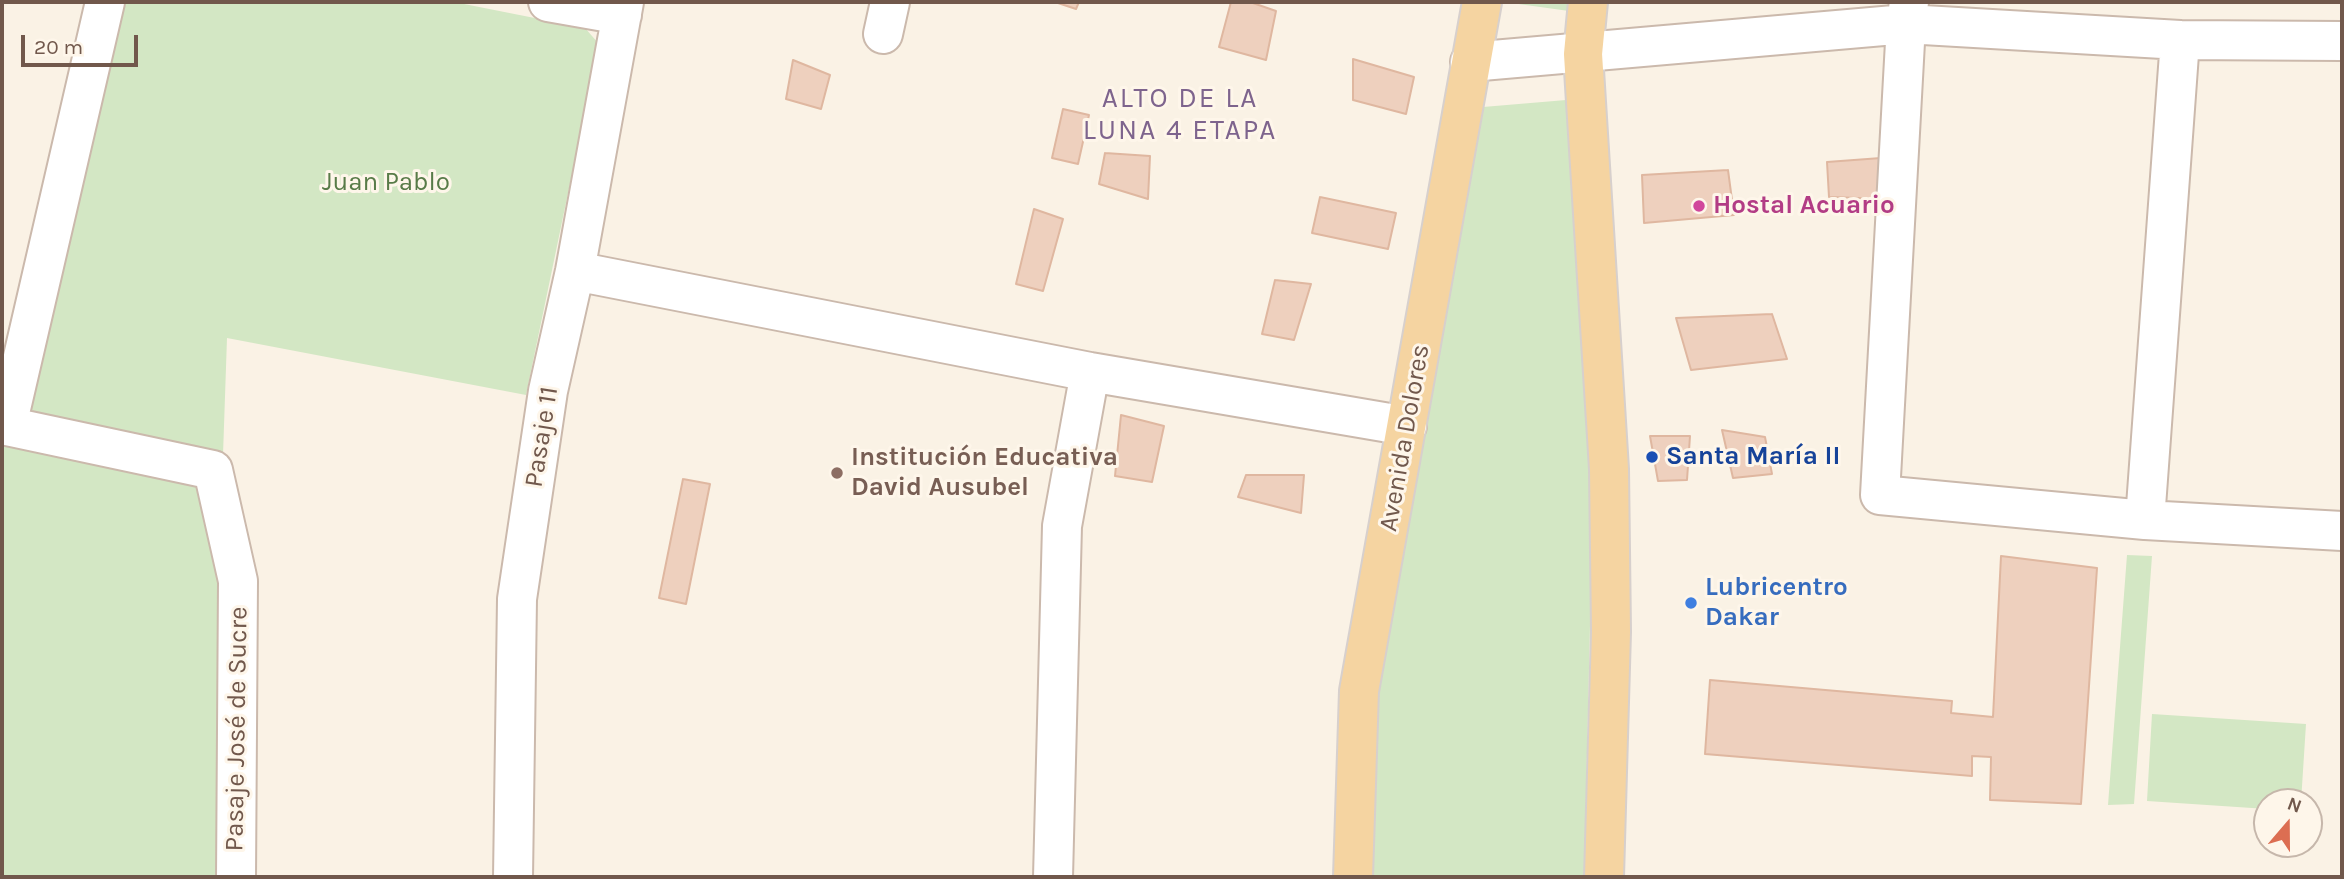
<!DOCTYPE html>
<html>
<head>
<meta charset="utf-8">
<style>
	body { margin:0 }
	#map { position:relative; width:2344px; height:879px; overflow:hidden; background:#faf2e5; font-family:Karla,sans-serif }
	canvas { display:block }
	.frame { position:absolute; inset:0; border:4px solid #71584c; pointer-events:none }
	.north { position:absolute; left:2253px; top:788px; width:70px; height:70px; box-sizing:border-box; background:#fef6ea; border:2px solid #c6b7ab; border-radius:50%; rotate:20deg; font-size:19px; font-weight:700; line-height:28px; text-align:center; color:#71584c }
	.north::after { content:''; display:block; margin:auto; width:24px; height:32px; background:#dc6e52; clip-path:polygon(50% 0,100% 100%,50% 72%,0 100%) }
	.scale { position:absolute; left:21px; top:35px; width:117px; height:32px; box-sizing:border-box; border:4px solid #71584c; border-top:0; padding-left:9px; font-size:21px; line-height:24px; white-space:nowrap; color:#71584c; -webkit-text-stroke:5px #fef6ea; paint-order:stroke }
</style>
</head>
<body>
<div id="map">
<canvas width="2344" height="879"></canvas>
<div class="frame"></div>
<div class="north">N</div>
<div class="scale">20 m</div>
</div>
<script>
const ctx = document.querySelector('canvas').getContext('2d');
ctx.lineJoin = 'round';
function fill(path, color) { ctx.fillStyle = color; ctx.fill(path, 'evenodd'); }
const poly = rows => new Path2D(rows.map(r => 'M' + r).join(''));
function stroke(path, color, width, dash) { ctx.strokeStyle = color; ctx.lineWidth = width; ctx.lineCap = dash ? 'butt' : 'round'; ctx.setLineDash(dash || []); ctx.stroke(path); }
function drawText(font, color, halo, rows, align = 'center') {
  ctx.font = font + ' Karla,sans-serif'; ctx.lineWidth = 6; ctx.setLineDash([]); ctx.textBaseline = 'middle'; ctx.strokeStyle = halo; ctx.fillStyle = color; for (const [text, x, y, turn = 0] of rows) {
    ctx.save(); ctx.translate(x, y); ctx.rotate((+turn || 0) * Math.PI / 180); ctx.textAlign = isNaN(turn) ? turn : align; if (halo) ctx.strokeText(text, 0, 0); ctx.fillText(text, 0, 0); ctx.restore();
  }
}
fill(poly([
	[114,2,454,2,585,28,599,44,526,395,227,338,223,455,227,877,2,877,2,428],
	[1504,2,1570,2,1569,11],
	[1566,100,1593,501,1584,877,1372,877,1375,706,1483,107],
	[2127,555,2152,556,2134,804,2108,805],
	[2152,714,2306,724,2301,802,2267,802,2267,809,2147,801]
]), '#d3e7c4');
const building = poly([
	[1055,2,1079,2,1076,9,1055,2],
	[1231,2,1250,2,1276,11,1266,60,1219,47,1231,2],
	[1353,59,1414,77,1406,114,1353,100,1353,59],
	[793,60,830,75,821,109,786,99,793,60],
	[1063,109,1089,115,1078,164,1052,158,1063,109],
	[1105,153,1150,156,1148,199,1099,184,1105,153],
	[1881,158,1887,199,1829,197,1827,162,1881,158],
	[1728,170,1734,215,1644,223,1642,175,1728,170],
	[1320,197,1396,213,1388,249,1312,233,1320,197],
	[1034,209,1063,219,1043,291,1016,284,1034,209],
	[1275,280,1311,284,1294,340,1262,334,1275,280],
	[1772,314,1787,359,1691,370,1676,318,1772,314],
	[1121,415,1164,426,1152,482,1115,476,1121,415],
	[1722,430,1765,437,1772,474,1733,478,1722,430],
	[1650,436,1690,436,1687,480,1658,481,1650,436],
	[1246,475,1304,475,1301,513,1238,497,1246,475],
	[683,479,710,484,686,604,659,598,683,479],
	[2001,556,2097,568,2081,804,1990,800,1991,757,1972,756,1972,776,1705,754,1710,680,1952,701,1951,713,1993,717,2001,556]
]);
fill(building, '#eed0be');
stroke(building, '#dfb7a0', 2);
const minor = poly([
	[548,2,622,15],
	[1909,2,1906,24,1880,495,2145,520,2342,531],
	[883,34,890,2],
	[1470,62,1906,24,2180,40,2342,41],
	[575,271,1090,372,1407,426],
	[2,425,213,470,238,581,236,877],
	[7,426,105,2],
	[2145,520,2180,40],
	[513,877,517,599,548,391,575,271,624,2],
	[1053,877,1062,526,1090,372]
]);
const major = poly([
	[1588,2,1583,54,1609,469,1611,632,1604,877],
	[1353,877,1359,691,1482,2]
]);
stroke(minor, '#cbb9ac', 42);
stroke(major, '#d7d0cd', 42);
stroke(minor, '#fff', 38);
stroke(major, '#f5d4a1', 38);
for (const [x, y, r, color] of [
	[1699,206,7,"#d1479c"],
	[1652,457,7,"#1a4fb4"],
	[837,473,7,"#8d6e63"],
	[1691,603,7,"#3f7fe0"]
]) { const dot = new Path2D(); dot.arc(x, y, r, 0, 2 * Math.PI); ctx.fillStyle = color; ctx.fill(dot); stroke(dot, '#fef6ea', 2.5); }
drawText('26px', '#587b48', '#fef6ea', [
	["Juan Pablo",386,183]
]);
drawText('bold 26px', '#b23c85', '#fef6ea', [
	["Hostal Acuario",1713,206]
], 'left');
drawText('26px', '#71584c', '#fef6ea', [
	["Pasaje 11",542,437,-81],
	["Avenida Dolores",1405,438,-80],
	["Pasaje José de Sucre",237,729,-89]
]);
drawText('bold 26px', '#164399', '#fef6ea', [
	["Santa María II",1666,457]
], 'left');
drawText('bold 26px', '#785e54', '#fef6ea', [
	["Institución Educativa",851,458],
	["David Ausubel",851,488]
], 'left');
drawText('bold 26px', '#366cbe', '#fef6ea', [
	["Lubricentro",1705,588],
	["Dakar",1705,618]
], 'left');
ctx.letterSpacing = '2px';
drawText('28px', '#7e648d', '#fef6ea', [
	["ALTO DE LA",1180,99],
	["LUNA 4 ETAPA",1180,131]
]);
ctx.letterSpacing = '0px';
</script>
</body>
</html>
